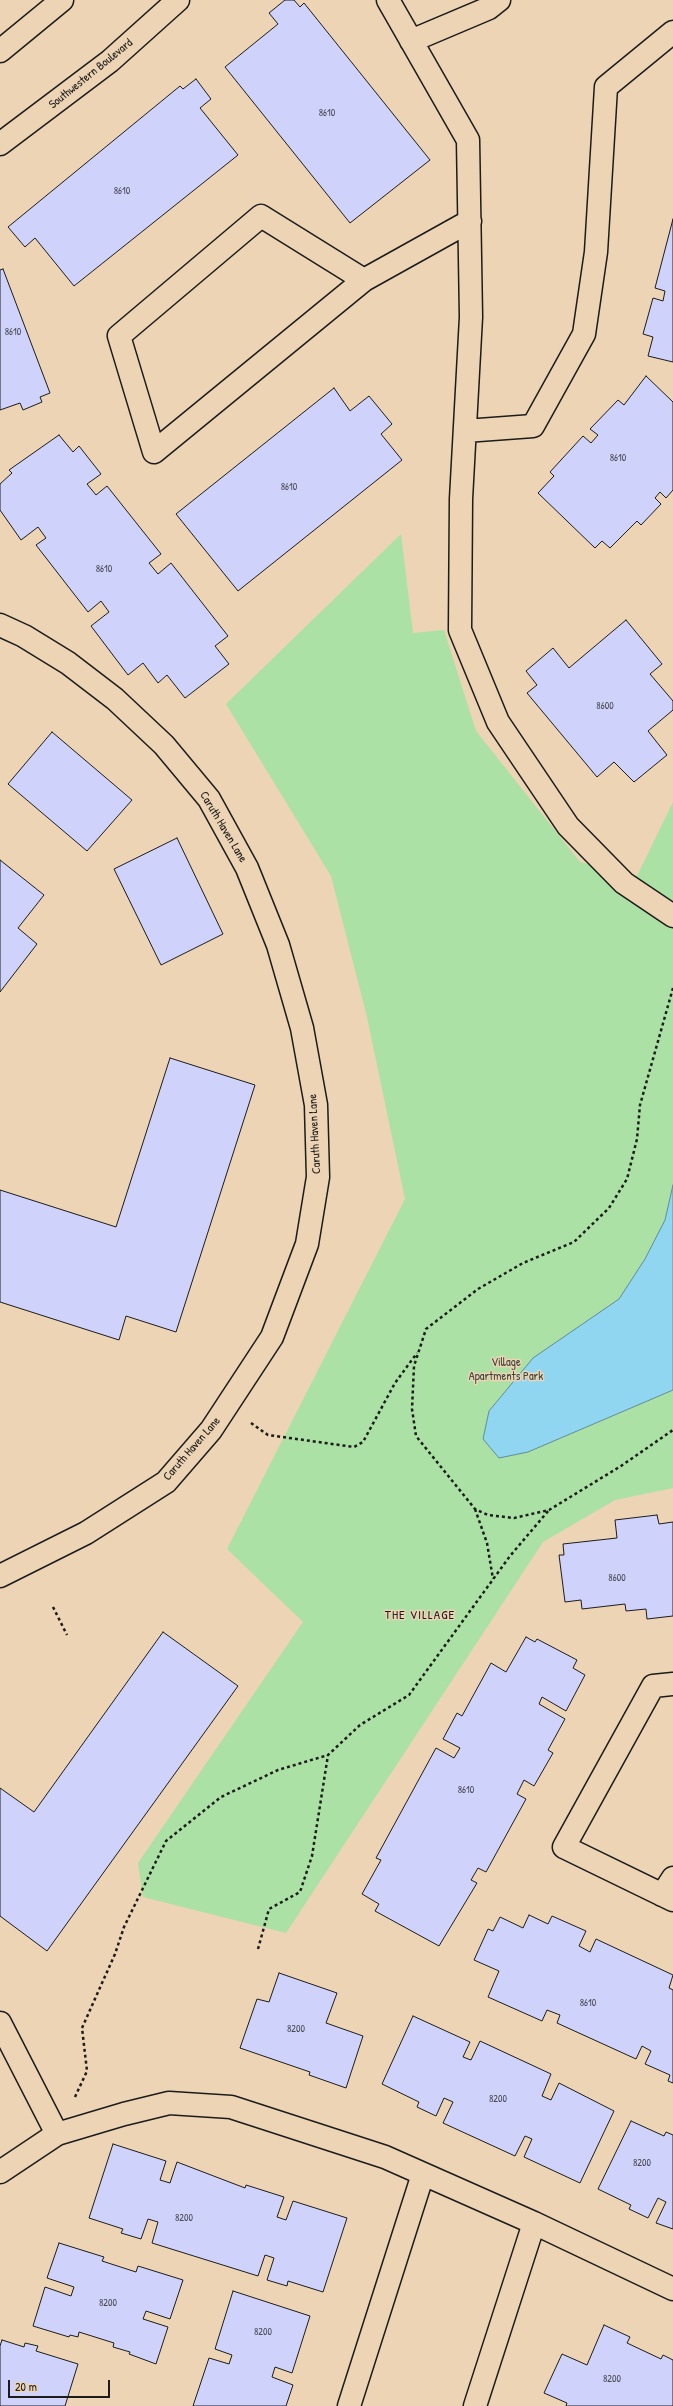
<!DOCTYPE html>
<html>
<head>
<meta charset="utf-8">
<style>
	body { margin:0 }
	#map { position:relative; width:673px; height:2406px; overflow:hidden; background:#ecd4b4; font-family:"Patrick Hand",sans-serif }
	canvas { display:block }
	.scale { position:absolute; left:8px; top:2380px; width:102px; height:18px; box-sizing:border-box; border:2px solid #1c1c1c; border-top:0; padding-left:5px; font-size:12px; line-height:14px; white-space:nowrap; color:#1c1c1c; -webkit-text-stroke:3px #ecd4b4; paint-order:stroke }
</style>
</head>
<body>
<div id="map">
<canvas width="673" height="2406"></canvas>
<div class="scale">20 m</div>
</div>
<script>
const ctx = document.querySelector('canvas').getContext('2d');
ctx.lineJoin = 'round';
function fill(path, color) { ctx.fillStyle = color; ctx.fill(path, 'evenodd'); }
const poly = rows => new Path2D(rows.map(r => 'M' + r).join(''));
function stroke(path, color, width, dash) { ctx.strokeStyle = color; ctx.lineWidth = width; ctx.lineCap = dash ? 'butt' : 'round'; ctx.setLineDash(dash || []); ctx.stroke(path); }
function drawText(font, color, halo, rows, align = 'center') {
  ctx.font = font + ' "Patrick Hand",sans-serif'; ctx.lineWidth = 3; ctx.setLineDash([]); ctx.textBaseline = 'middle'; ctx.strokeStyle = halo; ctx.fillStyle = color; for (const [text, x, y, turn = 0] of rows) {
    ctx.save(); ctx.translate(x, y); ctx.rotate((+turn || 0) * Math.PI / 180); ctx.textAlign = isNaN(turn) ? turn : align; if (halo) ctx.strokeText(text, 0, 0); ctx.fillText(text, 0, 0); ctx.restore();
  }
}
fill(poly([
	[401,534,413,633,444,630,476,731,580,862,637,876,673,802,673,1488,615,1500,543,1542,286,1933,143,1897,138,1863,303,1622,227,1549,405,1199,367,1017,331,876,226,704]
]), '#abe1a4');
const water = poly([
	[673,1185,673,1390,528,1452,499,1458,483,1439,489,1411,533,1358,619,1299,645,1259,665,1220,673,1185]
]);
fill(water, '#90d6f1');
stroke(water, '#628c9c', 1);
const building = poly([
	[285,0,294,0,300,7,304,3,430,160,350,223,225,67,278,24,269,13,285,0],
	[196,79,211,99,200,108,238,155,74,286,35,238,25,247,8,227,180,86,183,89,196,79],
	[673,219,673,362,648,356,653,337,643,334,653,298,663,301,665,291,655,288,673,219],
	[3,269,50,393,40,397,42,402,23,410,20,403,0,410,0,270,3,269],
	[646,376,673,402,673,490,666,498,660,492,655,498,661,504,641,525,637,521,610,548,602,541,595,548,538,493,554,476,550,472,583,436,591,443,598,435,590,429,618,400,624,405,646,376],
	[334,388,350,411,369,396,392,424,381,434,402,460,238,591,176,514,334,388],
	[59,435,73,452,79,446,101,474,87,484,96,495,107,486,161,554,149,563,158,574,171,563,228,636,215,646,229,664,185,698,167,675,158,683,143,663,128,675,91,626,109,612,101,601,88,612,36,545,46,538,38,527,21,540,0,510,0,484,12,473,9,470,59,435],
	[626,620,662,664,650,674,673,701,673,710,648,731,667,755,634,782,614,762,597,777,527,693,537,685,526,671,553,648,569,668,626,620],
	[52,732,132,800,87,851,8,784,52,732],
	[177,838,223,934,161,965,114,869,177,838],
	[0,860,44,895,18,928,37,944,0,992,0,860],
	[170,1058,255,1085,176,1332,126,1316,119,1340,0,1302,0,1190,116,1227,170,1058],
	[657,1515,659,1524,673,1522,673,1616,647,1619,646,1609,626,1611,625,1604,582,1609,581,1600,565,1602,559,1555,564,1555,563,1544,617,1538,615,1520,657,1515],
	[163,1632,238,1686,47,1951,0,1916,0,1788,34,1812,163,1632],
	[526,1637,535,1642,537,1639,577,1660,573,1668,585,1675,566,1711,542,1697,539,1704,565,1719,548,1750,553,1753,534,1786,524,1780,517,1794,526,1799,486,1872,478,1868,471,1880,477,1883,439,1946,375,1911,379,1904,362,1894,381,1860,376,1858,436,1748,454,1758,460,1748,443,1739,457,1713,462,1716,491,1663,506,1672,526,1637],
	[529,1915,548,1924,552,1916,586,1931,579,1946,590,1952,596,1939,673,1975,669,1988,673,1990,673,2083,668,2081,670,2075,645,2064,651,2051,642,2046,636,2059,557,2023,560,2015,547,2010,542,2021,488,1997,499,1971,474,1960,488,1929,493,1931,500,1917,523,1928,529,1915],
	[279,1973,337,1993,326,2023,363,2036,346,2088,309,2075,310,2072,240,2048,257,1999,269,2002,279,1973],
	[413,2016,470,2042,463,2057,471,2060,480,2041,551,2074,542,2096,551,2100,559,2083,614,2111,580,2183,524,2157,532,2139,525,2136,515,2156,443,2123,453,2102,444,2098,436,2116,417,2107,419,2102,382,2084,413,2016],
	[631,2121,664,2136,666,2132,673,2135,673,2229,656,2223,666,2202,658,2198,648,2218,629,2209,631,2205,598,2189,631,2121],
	[113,2144,166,2161,160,2180,170,2183,177,2162,245,2188,246,2185,284,2197,277,2217,286,2220,293,2201,347,2218,323,2292,288,2281,287,2286,267,2280,274,2258,265,2255,258,2276,152,2243,158,2222,148,2219,141,2239,121,2233,123,2229,89,2218,113,2144],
	[59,2243,104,2257,102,2261,136,2272,138,2266,183,2280,170,2319,146,2311,143,2319,168,2327,156,2364,129,2354,130,2352,113,2347,114,2343,79,2332,78,2337,70,2335,69,2337,33,2326,45,2287,71,2296,74,2287,47,2278,59,2243],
	[233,2291,310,2316,292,2373,275,2367,272,2377,293,2385,286,2406,193,2406,209,2358,229,2364,232,2355,215,2349,233,2291],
	[604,2325,630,2337,627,2343,661,2359,663,2355,673,2360,673,2406,566,2406,567,2403,544,2393,562,2354,587,2365,604,2325],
	[2,2340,24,2347,25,2343,38,2346,36,2351,78,2364,65,2406,0,2406,0,2346,2,2340]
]);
fill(building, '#cfd3fb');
stroke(building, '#1c1c1c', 1);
const minor = poly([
	[388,0,468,140,471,317,461,499,460,630,498,722,568,826,624,883,673,916],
	[411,41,489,8,499,0],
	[0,51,62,0],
	[0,144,110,61,178,0],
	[364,280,261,216,119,336,154,452,364,280,470,221],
	[465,431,533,426,584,334,596,252,606,87,673,32],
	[0,625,24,636,68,663,115,699,164,745,209,799,247,868,278,945,302,1028,316,1105,318,1177,307,1244,272,1337,211,1430,166,1482,86,1533,0,1576],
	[673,1684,653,1686,564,1847,673,1900],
	[662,1895,673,1878],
	[0,2023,57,2134],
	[0,2172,57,2134,124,2114,169,2103,231,2107,385,2157,534,2223,673,2289],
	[349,2406,423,2174],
	[475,2406,534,2223]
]);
stroke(minor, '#1c1c1c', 25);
stroke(poly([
	[673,988,640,1105,637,1139,627,1179,609,1208,574,1242,523,1263,478,1289,426,1329,414,1366,412,1409,416,1436,475,1509,488,1515,514,1518,549,1510,621,1466,673,1430],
	[251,1423,268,1435,354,1447,363,1442,395,1383,417,1353],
	[475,1509,487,1543,493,1579],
	[53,1607,67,1635],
	[258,1949,269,1909,300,1892,312,1856,328,1755,360,1725,409,1695,510,1556,549,1510],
	[75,2097,87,2071,82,2028,115,1954,124,1927,166,1841,221,1797,278,1770,328,1755]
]), '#1c1c1c', 2.5, [3, 3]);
stroke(minor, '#ecd4b4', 22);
drawText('10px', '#494a54', null, [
	["8610",327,113],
	["8610",122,191],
	["8610",13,332],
	["8610",618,458],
	["8610",289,487],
	["8610",104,569],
	["8600",605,706],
	["8600",617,1578],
	["8610",466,1790],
	["8610",588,2003],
	["8200",296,2029],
	["8200",498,2099],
	["8200",642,2163],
	["8200",184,2218],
	["8200",108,2303],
	["8200",263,2332],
	["8200",612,2379]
]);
drawText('12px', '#1c1c1c', '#ecd4b4', [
	["Southwestern Boulevard",91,74,-39],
	["Caruth Haven Lane",223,827,59],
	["Caruth Haven Lane",315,1134,-93],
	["Caruth Haven Lane",192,1449,-49]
]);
drawText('12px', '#394337', '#ecd4b4', [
	["Village",506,1363],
	["Apartments Park",506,1377]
]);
ctx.letterSpacing = '1px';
drawText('13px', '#1c1c1c', '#ecd4b4', [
	["THE VILLAGE",420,1616]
]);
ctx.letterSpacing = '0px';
</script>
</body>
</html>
